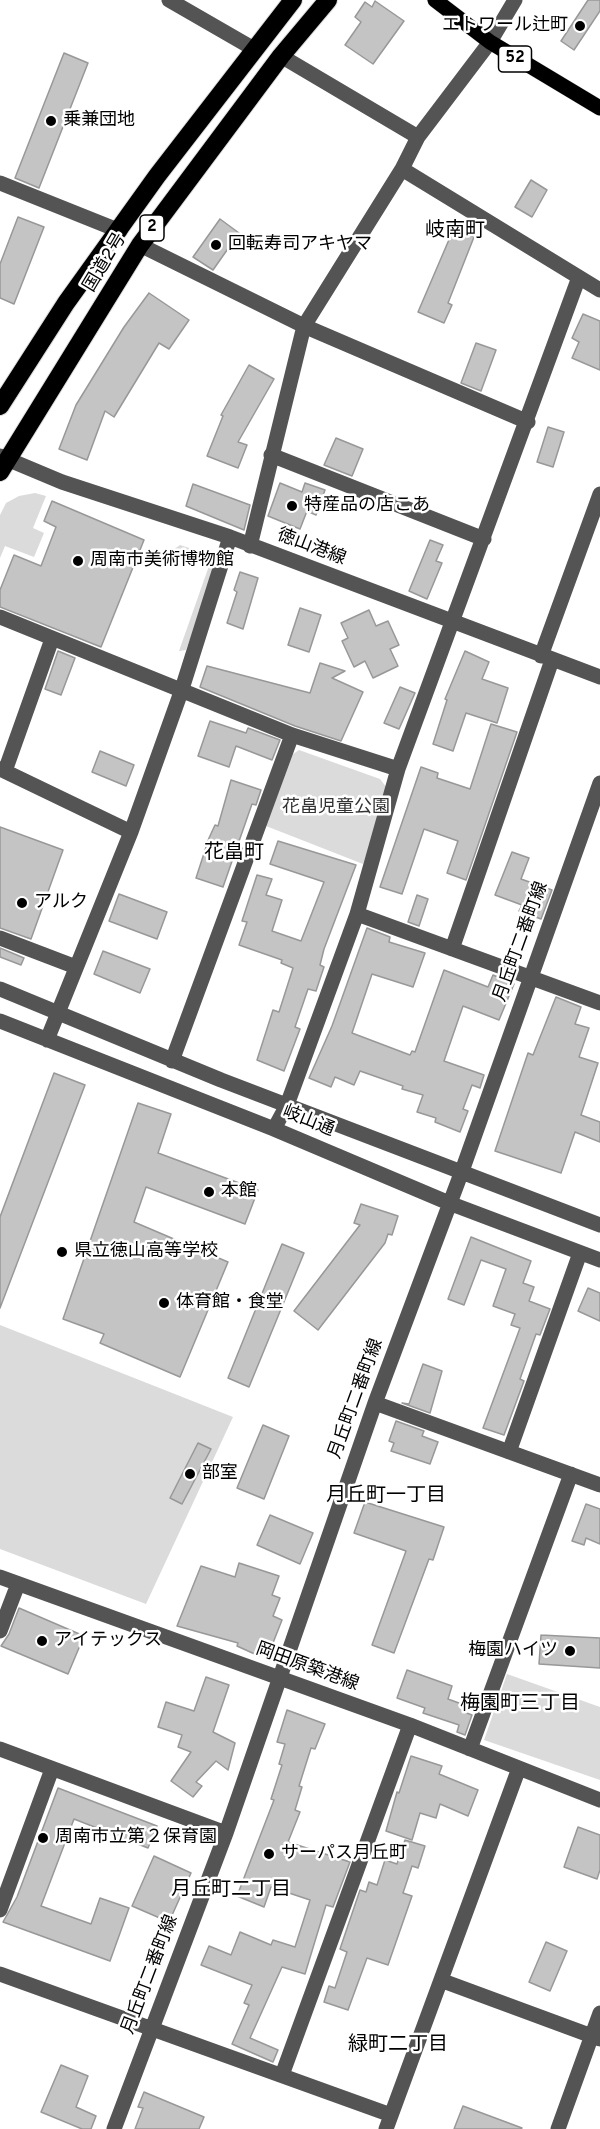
<!DOCTYPE html>
<html>
<head>
<meta charset="utf-8">
<style>
	body { margin:0 }
	canvas { display:block; background:#fff }
</style>
</head>
<body>
<canvas width="600" height="2129"></canvas>
<script>
const ctx = document.querySelector('canvas').getContext('2d');
ctx.lineJoin = 'round';
function fill(path, color) { ctx.fillStyle = color; ctx.fill(path, 'evenodd'); }
const poly = rows => new Path2D(rows.map(r => 'M' + r).join(''));
function stroke(path, color, width, dash) { ctx.strokeStyle = color; ctx.lineWidth = width; ctx.lineCap = dash ? 'butt' : 'round'; ctx.setLineDash(dash || []); ctx.stroke(path); }
function drawText(font, color, halo, rows, align = 'center') {
  ctx.font = font + ' Overpass,"Noto Sans JP",sans-serif'; ctx.lineWidth = 5; ctx.setLineDash([]); ctx.textBaseline = 'middle'; ctx.strokeStyle = halo; ctx.fillStyle = color; for (const [text, x, y, turn = 0] of rows) {
    ctx.save(); ctx.translate(x, y); ctx.rotate((+turn || 0) * Math.PI / 180); ctx.textAlign = isNaN(turn) ? turn : align; if (halo) ctx.strokeText(text, 0, 0); ctx.fillText(text, 0, 0); ctx.restore();
  }
}
fill(poly([
	[35,493,46,496,33,528,44,533,34,557,5,546,0,558,0,515,6,503,19,496],
	[180,545,220,558,186,650,179,651,210,563,173,550],
	[299,750,380,779,387,788,388,798,363,864,266,826,293,754],
	[0,1325,233,1417,146,1604,0,1549],
	[507,1674,600,1707,600,1780,484,1740]
]), '#dbdbdb');
const building = poly([
	[588,0,600,0,600,11,574,50,561,41,588,0],
	[375,1,404,21,373,64,345,45,361,22,355,17,365,2,372,7,375,1],
	[64,53,88,63,39,188,15,178,64,53],
	[531,180,547,190,532,217,515,207,531,180],
	[18,217,44,227,14,304,0,298,0,264,18,217],
	[220,219,239,233,213,270,193,257,220,219],
	[454,228,474,237,448,303,452,305,444,323,418,312,454,228],
	[149,293,189,320,169,349,159,343,114,417,105,411,87,460,59,449,76,405,124,327,149,293],
	[583,314,600,321,600,370,572,358,579,342,572,338,583,314],
	[476,343,496,350,481,391,461,383,476,343],
	[249,365,274,379,238,442,247,445,238,468,207,456,223,416,221,415,249,365],
	[548,427,564,432,553,467,537,462,548,427],
	[336,438,363,449,352,476,324,465,336,438],
	[280,483,302,492,305,483,325,490,316,515,307,511,300,529,268,516,280,483],
	[193,484,250,505,244,530,186,506,193,484],
	[52,501,144,540,101,647,0,607,0,590,14,555,41,566,56,527,44,521,52,501],
	[430,540,443,545,436,561,442,563,427,599,409,591,430,540],
	[240,572,258,578,243,629,227,623,237,592,234,590,240,572],
	[300,608,321,615,309,652,288,645,300,608],
	[369,610,376,626,388,621,399,645,390,649,398,666,373,678,365,661,354,667,342,641,348,638,341,623,369,610],
	[58,651,75,658,61,695,45,689,58,651],
	[465,651,489,662,482,679,508,688,497,723,466,713,453,751,433,744,447,700,445,699,465,651],
	[320,663,345,671,332,678,363,692,341,741,295,726,200,687,207,666,310,693,320,663],
	[400,687,415,693,399,729,384,723,400,687],
	[210,721,246,733,248,728,280,740,272,760,236,746,229,767,198,756,210,721],
	[491,724,517,732,466,880,447,873,458,841,424,829,402,894,380,887,421,767,438,773,437,778,470,789,491,724],
	[100,751,134,765,126,786,92,772,100,751],
	[231,780,261,790,256,805,252,804,223,887,196,878,209,838,215,825,218,826,231,780],
	[0,827,63,850,31,939,0,928,0,827],
	[278,841,356,865,324,949,320,965,324,967,316,991,308,989,295,1027,300,1029,284,1071,257,1060,273,1010,279,1012,293,968,281,963,282,960,239,945,247,922,242,921,257,875,272,879,266,895,282,900,272,931,301,941,324,882,270,864,278,841],
	[512,852,529,858,521,879,552,890,541,919,519,911,522,905,495,895,512,852],
	[119,894,167,912,157,939,109,921,119,894],
	[417,895,428,899,419,926,408,922,417,895],
	[367,928,390,937,389,942,425,953,413,987,372,974,352,1033,410,1055,412,1051,415,1052,444,970,488,987,493,975,514,984,499,1020,463,1006,444,1061,484,1075,480,1088,472,1085,463,1109,468,1111,460,1132,435,1122,436,1118,417,1112,423,1095,402,1089,403,1086,360,1071,354,1085,335,1077,331,1087,309,1078,332,1026,367,928],
	[0,948,24,958,21,965,0,957,0,948],
	[103,951,150,969,140,993,94,974,103,951],
	[556,997,581,1007,575,1024,589,1028,579,1057,598,1063,581,1115,600,1122,600,1142,575,1132,561,1173,495,1151,528,1053,533,1055,556,997],
	[54,1073,85,1085,0,1308,0,1217,54,1073],
	[138,1103,171,1114,158,1153,258,1190,245,1224,146,1187,134,1222,228,1262,180,1377,100,1343,104,1334,63,1319,138,1103],
	[361,1204,398,1216,392,1235,388,1234,385,1243,318,1330,294,1311,360,1225,354,1223,361,1204],
	[471,1237,531,1261,523,1283,534,1287,529,1301,550,1309,540,1335,536,1334,520,1379,524,1381,504,1435,483,1428,520,1328,511,1325,515,1314,493,1306,506,1269,481,1260,464,1305,448,1299,471,1237],
	[282,1244,304,1253,249,1387,228,1378,282,1244],
	[588,1288,600,1293,600,1321,578,1311,588,1288],
	[423,1364,442,1371,430,1413,402,1403,409,1404,423,1364],
	[396,1421,424,1431,422,1436,438,1442,430,1464,391,1451,394,1443,389,1441,396,1421],
	[263,1425,289,1436,264,1499,237,1488,263,1425],
	[198,1443,211,1449,182,1504,170,1498,198,1443],
	[365,1502,444,1527,433,1560,429,1559,394,1653,372,1645,406,1551,354,1533,365,1502],
	[586,1504,600,1509,600,1544,586,1538,584,1545,572,1541,586,1504],
	[270,1515,313,1533,300,1564,257,1545,270,1515],
	[239,1563,279,1576,272,1595,280,1598,273,1616,282,1620,271,1648,259,1656,237,1646,238,1643,177,1626,201,1566,235,1577,239,1563],
	[19,1608,84,1636,68,1674,1,1646,9,1634,19,1608],
	[541,1635,600,1638,600,1668,539,1664,541,1635],
	[407,1670,452,1686,448,1699,467,1706,464,1712,472,1715,465,1735,457,1732,459,1725,423,1713,425,1708,397,1698,407,1670],
	[206,1677,229,1685,213,1732,235,1743,228,1770,216,1761,196,1782,202,1786,193,1797,171,1781,191,1752,178,1747,182,1735,158,1727,166,1702,194,1711,206,1677],
	[287,1710,325,1724,315,1749,311,1748,299,1786,302,1787,295,1810,300,1812,288,1842,350,1862,333,1907,326,1905,305,1974,282,1967,250,2038,278,2050,273,2062,232,2044,249,2005,244,2003,252,1985,201,1965,209,1946,231,1955,240,1932,271,1945,273,1940,295,1947,310,1900,271,1887,264,1907,237,1896,274,1800,271,1799,282,1765,279,1764,285,1744,277,1742,287,1710],
	[411,1756,442,1766,439,1774,478,1790,468,1816,440,1804,436,1818,420,1813,412,1840,386,1831,397,1792,399,1793,411,1756],
	[58,1788,157,1826,148,1848,74,1819,41,1906,91,1924,100,1898,129,1908,110,1961,3,1922,17,1897,58,1788],
	[578,1827,600,1835,600,1870,597,1879,564,1867,578,1827],
	[405,1840,425,1846,418,1868,412,1866,403,1893,412,1896,388,1965,367,1958,348,2010,324,2002,329,1986,335,1988,347,1952,340,1949,360,1890,366,1892,369,1882,377,1885,385,1860,397,1864,405,1840],
	[154,1856,191,1873,169,1922,132,1906,154,1856],
	[546,1942,567,1951,550,1991,529,1982,546,1942],
	[61,2065,88,2076,76,2107,96,2116,91,2129,82,2129,41,2112,61,2065],
	[144,2092,204,2117,199,2129,135,2129,143,2108,138,2107,144,2092],
	[463,2106,522,2128,521,2129,454,2129,463,2106]
]);
fill(building, '#c4c4c4');
stroke(building, '#989898', 1.5);
const major = poly([
	[435,0,490,42,600,108]
]);
const highway = poly([
	[0,406,66,303,157,176,293,0],
	[0,472,140,245,281,56,328,0]
]);
stroke(major, '#dbdbdb', 16);
stroke(highway, '#dbdbdb', 20);
stroke(poly([
	[169,0,254,49],
	[281,56,418,137],
	[402,169,600,290],
	[0,183,120,231],
	[140,245,304,326,528,422],
	[271,455,484,539],
	[0,456,62,482,230,537,600,677],
	[250,546,304,326,402,169,418,137,490,42,515,0],
	[0,617,292,735,398,769],
	[541,656,600,494],
	[0,769,131,832],
	[5,771,52,639],
	[357,914,600,1003],
	[0,938,76,967],
	[452,949,552,660],
	[0,989,221,1080,600,1225],
	[0,1021,274,1129,449,1203,600,1260],
	[47,1040,131,832,181,692,230,537],
	[172,1061,292,735],
	[274,1129,287,1105,357,914,398,769,579,277],
	[375,1403,600,1485],
	[509,1452,580,1253],
	[0,1577,410,1725,600,1800],
	[0,1631,18,1584],
	[0,1749,226,1833],
	[470,1749,571,1474],
	[0,1910,52,1769],
	[0,1974,391,2115],
	[443,1981,600,2039],
	[282,2075,410,1725],
	[114,2129,226,1833,375,1403,462,1171,600,783],
	[386,2129,519,1768],
	[558,2129,600,2013]
]), '#545454', 15);
stroke(major, '#000', 15);
stroke(highway, '#000', 18);
for (const [x, y, r, color] of [
	[580,26,6,"#000"],
	[51,121,6,"#000"],
	[216,245,6,"#000"],
	[292,506,6,"#000"],
	[78,561,6,"#000"],
	[22,903,6,"#000"],
	[209,1192,6,"#000"],
	[62,1252,6,"#000"],
	[164,1303,6,"#000"],
	[190,1474,6,"#000"],
	[42,1641,6,"#000"],
	[570,1651,6,"#000"],
	[43,1838,6,"#000"],
	[269,1854,6,"#000"]
]) { const dot = new Path2D(); dot.arc(x, y, r, 0, 2 * Math.PI); ctx.fillStyle = color; ctx.fill(dot); stroke(dot, '#fff', 2); }
for (const [x, y, w] of [
	[515,59,33],
	[152,228,24]
]) { const box = new Path2D(); box.roundRect(x - w / 2, y - 13, w, 26, 4.5); ctx.fillStyle = '#fff'; ctx.fill(box); stroke(box, '#000', 1.5); }
drawText('bold 16px', '#000', null, [
	["52",515,59],
	["2",152,228]
]);
drawText('18px', '#000', '#fff', [
	["エトワール辻町",568,26,"right"],
	["乗兼団地",63,121],
	["回転寿司アキヤマ",228,245],
	["特産品の店こあ",304,506],
	["周南市美術博物館",90,561],
	["アルク",34,903],
	["本館",221,1192],
	["県立徳山高等学校",74,1252],
	["体育館・食堂",176,1303],
	["部室",202,1474],
	["アイテックス",54,1641],
	["梅園ハイツ",558,1651,"right"],
	["周南市立第２保育園",55,1838],
	["サーパス月丘町",281,1854]
], 'left');
drawText('18px', '#000', '#fff', [
	["国道2号",106,263,-59],
	["徳山港線",311,548,21],
	["月丘町二番町線",522,942,-70],
	["岐山通",308,1122,22],
	["月丘町二番町線",357,1399,-70],
	["岡田原築港線",307,1668,20],
	["月丘町二番町線",151,1975,-69]
]);
drawText('18px', '#323232', '#fff', [
	["花畠児童公園",336,808]
]);
drawText('20px', '#000', '#fff', [
	["岐南町",455,232],
	["花畠町",234,854],
	["月丘町一丁目",386,1497],
	["梅園町三丁目",520,1705],
	["月丘町二丁目",231,1891],
	["緑町二丁目",398,2046]
]);
</script>
</body>
</html>
